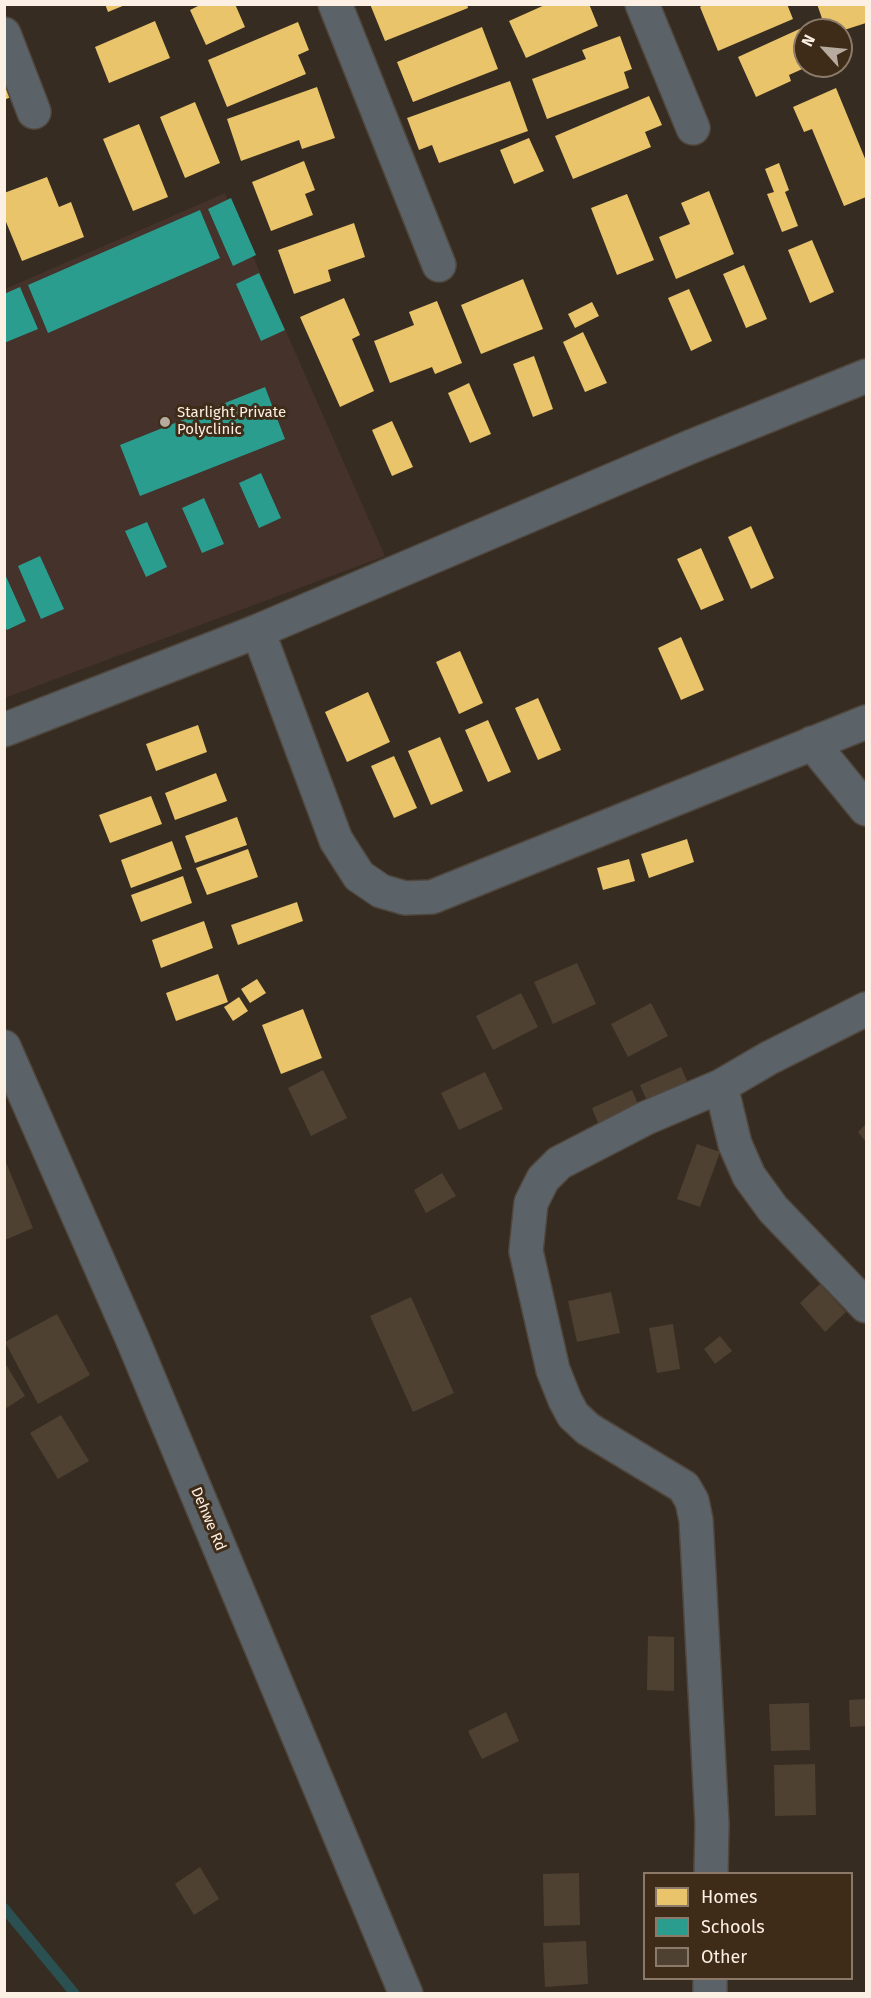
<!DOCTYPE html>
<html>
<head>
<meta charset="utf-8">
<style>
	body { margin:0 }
	#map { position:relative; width:871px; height:1998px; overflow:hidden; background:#362c21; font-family:"Fira Sans",sans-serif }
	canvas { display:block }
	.frame { position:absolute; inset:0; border:6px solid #fcefe3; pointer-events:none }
	.legend { position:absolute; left:643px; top:1872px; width:210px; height:108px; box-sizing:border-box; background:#3f2c18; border:2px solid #8b7a69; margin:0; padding:8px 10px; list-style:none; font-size:18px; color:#fcefe3 }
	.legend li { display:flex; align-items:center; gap:12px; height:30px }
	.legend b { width:30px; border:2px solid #8b7a69 }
	.north { position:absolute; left:793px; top:18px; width:60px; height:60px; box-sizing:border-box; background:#3f2c18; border:2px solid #8b7a69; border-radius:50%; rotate:297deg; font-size:16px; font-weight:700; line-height:24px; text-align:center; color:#fcefe3 }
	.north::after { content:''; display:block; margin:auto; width:21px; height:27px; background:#b7ab9f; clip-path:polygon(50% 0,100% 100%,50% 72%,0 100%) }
</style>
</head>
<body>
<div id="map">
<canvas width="871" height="1998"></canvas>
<div class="frame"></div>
<ul class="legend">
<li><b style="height:16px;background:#e9c46a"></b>Homes</li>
<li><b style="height:16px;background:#2a9d8f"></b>Schools</li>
<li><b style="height:16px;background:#4f4131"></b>Other</li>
</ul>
<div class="north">N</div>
</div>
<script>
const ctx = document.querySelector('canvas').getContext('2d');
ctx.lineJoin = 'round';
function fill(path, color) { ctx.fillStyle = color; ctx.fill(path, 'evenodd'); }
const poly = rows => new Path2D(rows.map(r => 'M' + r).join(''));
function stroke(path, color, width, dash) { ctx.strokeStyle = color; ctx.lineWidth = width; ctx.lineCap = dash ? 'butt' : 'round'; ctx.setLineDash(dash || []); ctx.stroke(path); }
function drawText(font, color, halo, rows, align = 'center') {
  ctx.font = font + ' "Fira Sans",sans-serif'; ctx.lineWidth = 6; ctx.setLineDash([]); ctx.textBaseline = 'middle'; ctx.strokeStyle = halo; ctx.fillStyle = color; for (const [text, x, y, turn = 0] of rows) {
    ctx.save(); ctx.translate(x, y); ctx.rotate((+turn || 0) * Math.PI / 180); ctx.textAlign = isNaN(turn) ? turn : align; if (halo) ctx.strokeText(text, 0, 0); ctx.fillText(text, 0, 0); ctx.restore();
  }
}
fill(poly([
	[225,193,385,556,5,698,5,289]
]), '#44322b');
fill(poly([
	[105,4,125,4,125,5,108,12],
	[202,4,235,4,245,27,206,45,190,10],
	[370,4,467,4,468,8,385,41],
	[547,4,589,4,598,26,526,58,509,21],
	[704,4,787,4,793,19,718,51,700,7],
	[817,4,866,4,866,23,841,31,826,30],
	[155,21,170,58,109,83,95,47],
	[298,22,309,50,298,55,306,74,227,107,208,60],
	[806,26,805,66,809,66,789,75,791,81,756,97,738,57],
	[482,27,498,69,413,102,397,62],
	[620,36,632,69,624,72,629,88,547,119,532,79,586,59,582,50],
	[510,81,528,131,439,163,432,145,419,150,407,118],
	[4,82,11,97,4,100],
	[317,87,335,138,302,149,299,140,241,161,227,119],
	[836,88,866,161,866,197,844,206,812,129,804,132,793,107],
	[649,96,662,125,645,132,651,147,573,179,555,136],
	[195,102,220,163,185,178,160,117],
	[139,124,168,197,133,211,103,139],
	[529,138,544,171,514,184,500,150],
	[304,161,315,190,305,194,313,215,271,231,252,182],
	[779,163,789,190,785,192,798,226,782,232,767,194,774,192,765,169],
	[47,177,59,207,71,202,84,237,22,261,4,217,4,193],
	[709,191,734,254,676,279,659,237,690,224,681,203],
	[627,194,654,260,617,275,591,208],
	[354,223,365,257,328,270,331,281,294,294,278,250],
	[812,240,834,292,810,303,788,250],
	[744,265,767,319,746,328,723,274],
	[523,279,543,329,481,354,461,305],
	[689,289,712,341,691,351,668,298],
	[344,298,360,335,352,339,374,391,340,407,300,317],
	[437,301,462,363,435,374,432,367,390,383,374,341,414,325,409,312],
	[592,302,599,316,575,328,568,314],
	[583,332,607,383,585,392,563,342],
	[534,356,553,409,533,417,513,364],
	[469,383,491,434,470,443,448,393],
	[392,421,413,467,392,476,372,430],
	[751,526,774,578,751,589,728,537],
	[701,548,724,600,701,610,677,559],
	[681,637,704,690,681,700,658,648],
	[460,651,483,703,459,714,436,662],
	[368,692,390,742,347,762,325,712],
	[538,698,561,750,538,760,515,708],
	[488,720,511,772,488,782,465,730],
	[198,725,207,752,156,771,146,744],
	[440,737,463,791,431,805,408,751],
	[394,756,417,808,394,818,371,766],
	[216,773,227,801,175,820,165,793],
	[151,796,162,824,110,843,99,815],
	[237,817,247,845,195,863,185,836],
	[687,839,694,862,649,878,641,854],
	[172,841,182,869,131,888,121,860],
	[248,849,258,877,207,895,196,868],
	[629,859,635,881,603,890,597,868],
	[183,876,192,903,141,922,131,895],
	[297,902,303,921,238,945,231,925],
	[204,921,213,948,161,968,152,940],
	[218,974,228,1002,176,1021,166,993],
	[257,979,266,993,250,1003,241,989],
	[239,997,248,1011,233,1021,224,1007],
	[303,1009,322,1058,281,1074,262,1025]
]), '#e9c46a');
fill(poly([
	[231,198,256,255,233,266,208,209],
	[200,210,220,258,48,333,28,285],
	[259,273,285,330,261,341,236,284],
	[20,287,38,329,4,343,4,294],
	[265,387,285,439,140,496,120,445],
	[261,473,281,518,259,528,239,483],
	[204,498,224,544,202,553,182,508],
	[147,522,167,567,146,577,125,531],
	[40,556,64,609,41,619,18,566],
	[4,572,26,621,7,630,4,625]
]), '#2a9d8f');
stroke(poly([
	[4,1908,75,1994]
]), '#2a5051', 10);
fill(poly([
	[577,963,596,1004,553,1024,534,982],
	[521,993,538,1027,493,1050,476,1016],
	[651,1003,668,1036,628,1057,611,1024],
	[681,1067,688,1083,647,1101,640,1085],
	[323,1070,347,1118,311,1136,288,1088],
	[485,1072,503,1109,459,1130,441,1093],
	[632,1090,639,1106,598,1123,592,1108],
	[866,1124,866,1142,858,1132],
	[697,1144,720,1152,700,1207,677,1199],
	[5,1160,33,1228,5,1240],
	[442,1173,456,1196,426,1213,414,1190],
	[820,1284,846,1312,825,1332,800,1303],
	[611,1292,620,1333,577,1342,568,1301],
	[411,1297,454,1393,413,1412,370,1316],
	[57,1314,90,1375,38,1404,5,1342],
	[673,1324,680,1369,657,1373,649,1328],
	[720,1336,732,1351,715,1364,704,1349],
	[5,1363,25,1396,5,1409],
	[61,1415,89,1461,58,1479,30,1433],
	[648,1636,674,1637,674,1691,647,1690],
	[866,1699,866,1726,850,1727,849,1700],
	[809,1703,810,1750,771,1751,769,1704],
	[506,1712,519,1741,482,1759,468,1731],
	[815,1764,816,1815,775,1816,774,1765],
	[200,1867,219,1899,194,1915,175,1884],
	[579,1873,580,1925,544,1926,543,1874],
	[586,1941,588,1984,545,1987,543,1943]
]), '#4f4131');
const minor = poly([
	[335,4,439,265],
	[642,4,693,128],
	[4,34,34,112],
	[258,631,336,840,359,876,381,891,405,898,432,897,866,722],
	[4,730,258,631,690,447,866,376],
	[812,743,866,809],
	[721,1086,735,1144,749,1176,773,1209,866,1306],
	[711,1874,712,1824,699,1574,696,1520,692,1501,684,1487,588,1429,573,1415,565,1400,553,1370,526,1251,531,1203,543,1179,559,1163,646,1118,721,1086,769,1058,866,1009],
	[710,1994,710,1978]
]);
const tertiary = poly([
	[4,1047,132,1338,406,1994]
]);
stroke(minor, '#50473e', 36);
stroke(tertiary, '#50473e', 36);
stroke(minor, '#5b6268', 33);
stroke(tertiary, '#5b6268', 33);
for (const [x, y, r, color] of [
	[165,422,6,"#b7ab9f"]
]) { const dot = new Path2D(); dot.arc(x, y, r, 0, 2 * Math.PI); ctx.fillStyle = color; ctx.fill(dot); stroke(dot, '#3f2c18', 2); }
drawText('15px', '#fcefe3', '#3f2c18', [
	["Starlight Private",177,413],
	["Polyclinic",177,430]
], 'left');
drawText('15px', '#fcefe3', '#3f2c18', [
	["Dehwe Rd",208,1519,67]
]);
</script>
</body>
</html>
